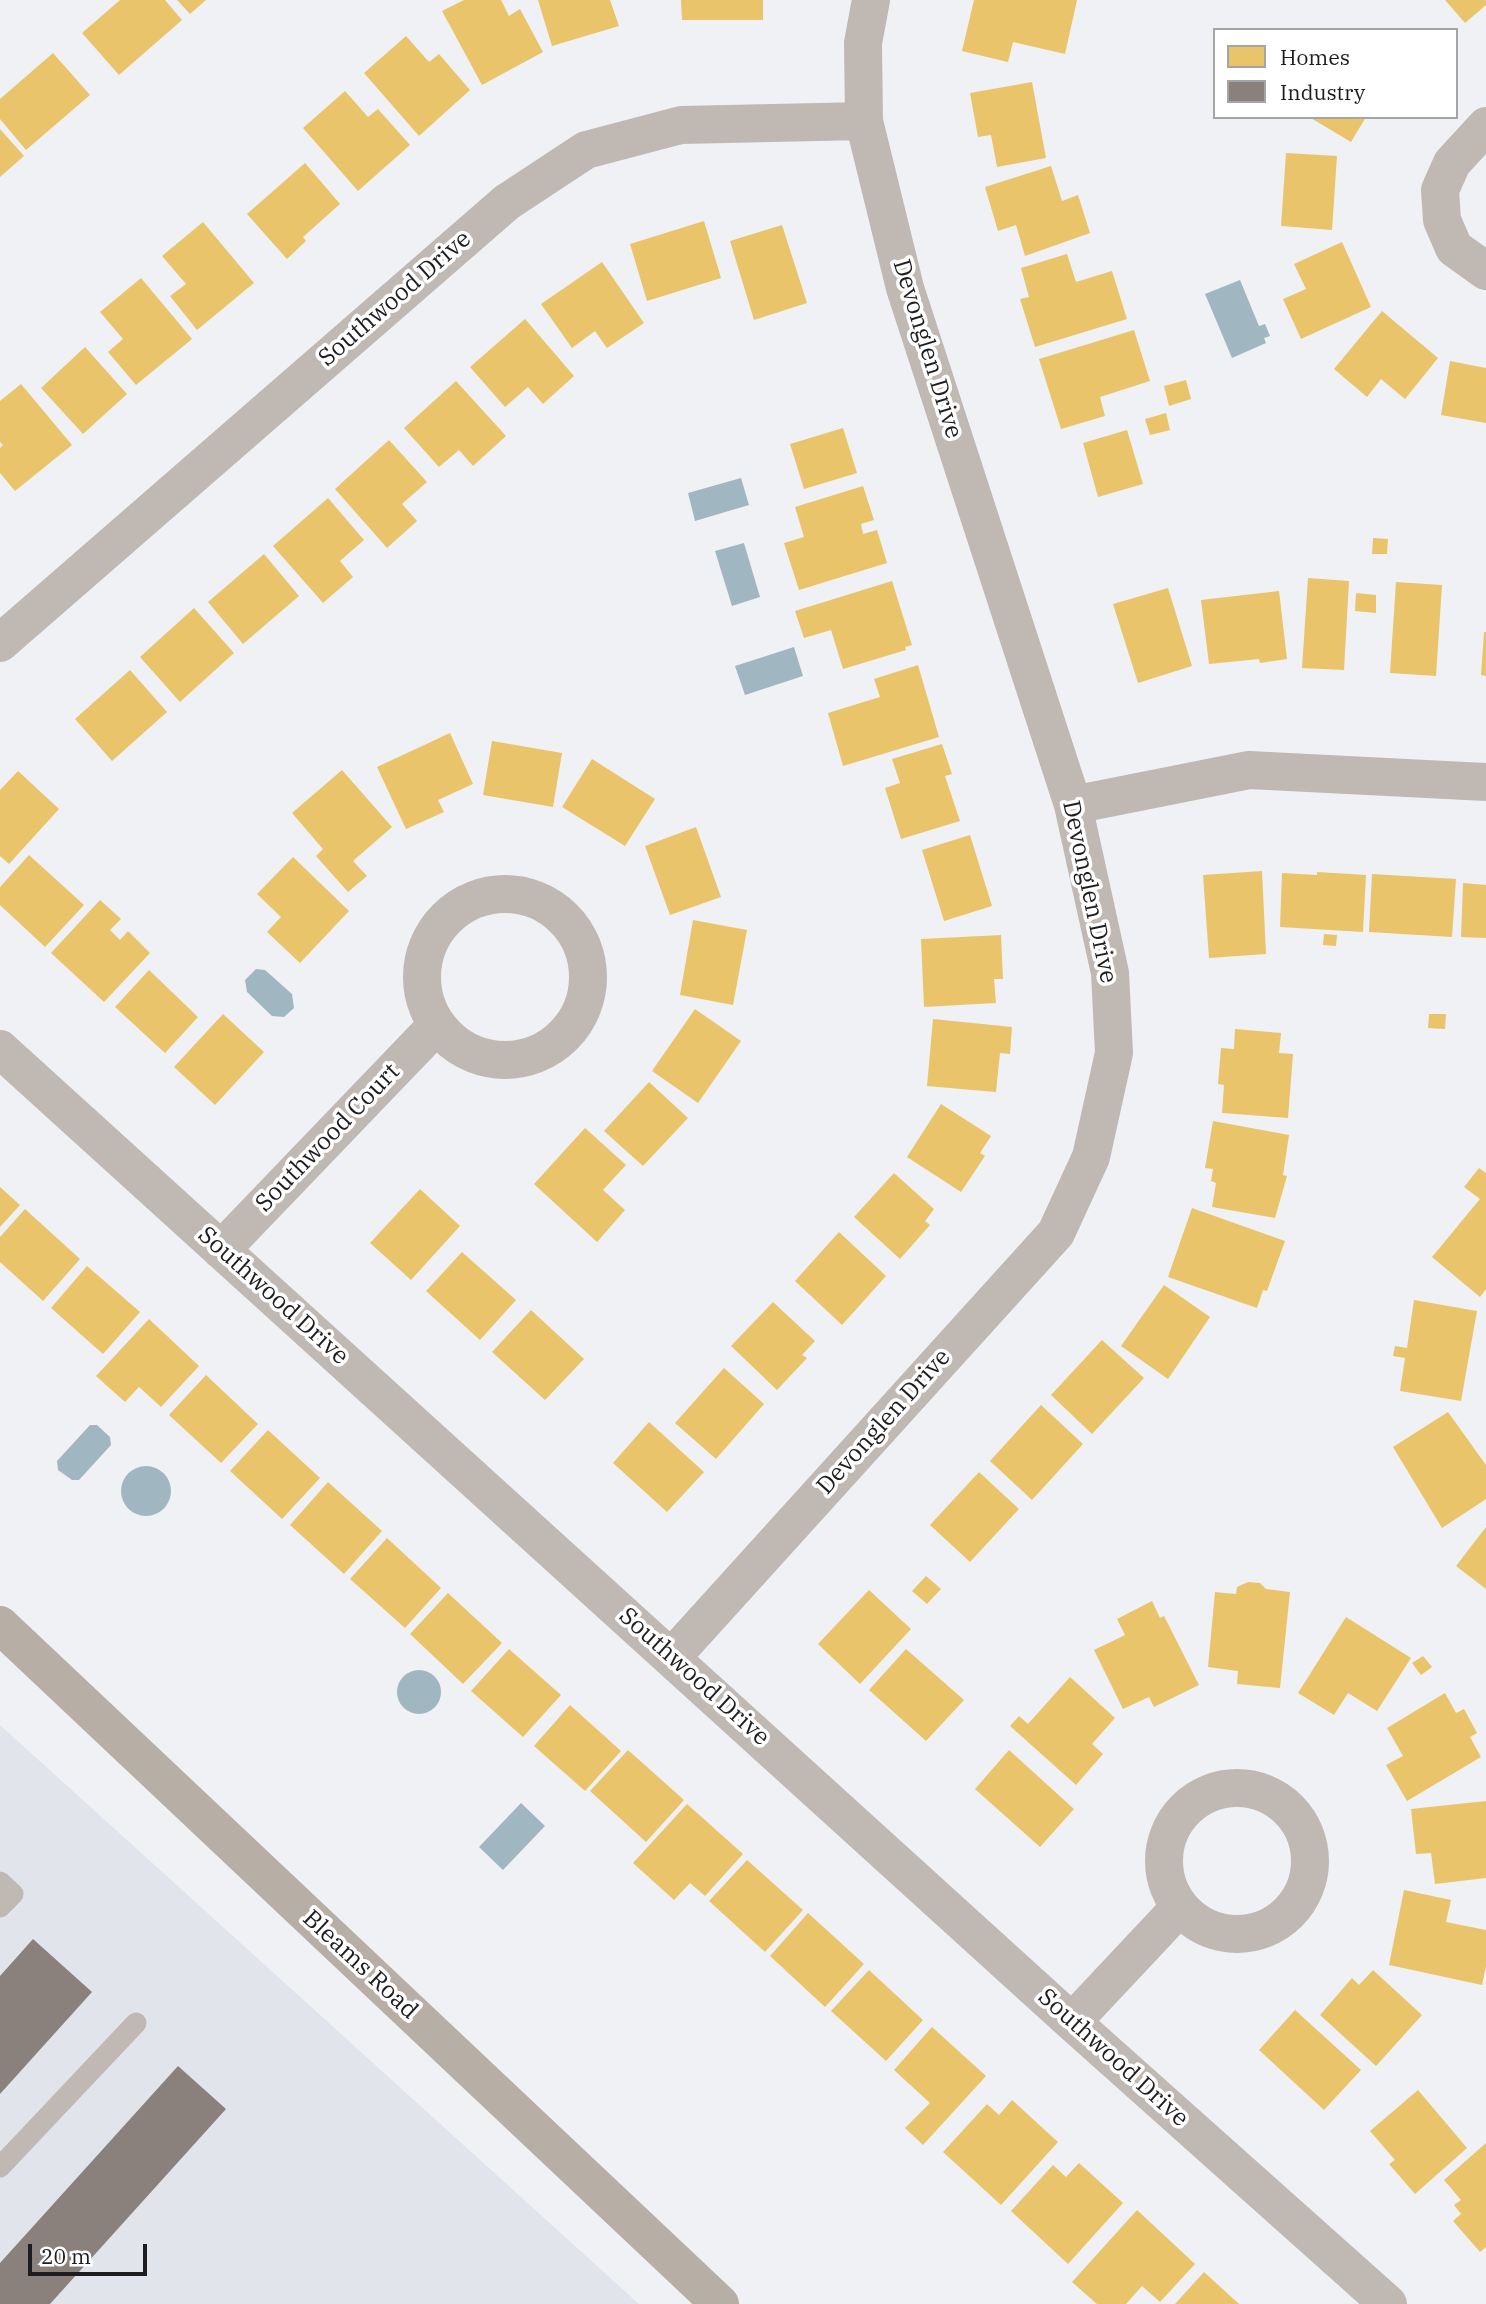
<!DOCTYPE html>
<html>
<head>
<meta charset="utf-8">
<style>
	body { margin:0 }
	#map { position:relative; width:1486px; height:2304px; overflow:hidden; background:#f0f1f4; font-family:"IBM Plex Serif",serif }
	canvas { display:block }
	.legend { position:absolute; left:1213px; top:28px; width:245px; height:91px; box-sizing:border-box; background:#fff; border:2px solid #a5a5a5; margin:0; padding:9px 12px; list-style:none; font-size:21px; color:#1d1d1f }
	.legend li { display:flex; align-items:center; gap:14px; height:35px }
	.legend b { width:35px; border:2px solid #a5a5a5 }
	.scale { position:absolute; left:28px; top:2244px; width:119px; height:32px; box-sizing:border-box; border:4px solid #1d1d1f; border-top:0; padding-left:9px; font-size:21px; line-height:24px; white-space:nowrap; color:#1d1d1f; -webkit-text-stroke:5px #fff; paint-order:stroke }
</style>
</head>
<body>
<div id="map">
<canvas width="1486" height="2304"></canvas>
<ul class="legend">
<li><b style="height:19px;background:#e9c46a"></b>Homes</li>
<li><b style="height:19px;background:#8a817c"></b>Industry</li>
</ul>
<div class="scale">20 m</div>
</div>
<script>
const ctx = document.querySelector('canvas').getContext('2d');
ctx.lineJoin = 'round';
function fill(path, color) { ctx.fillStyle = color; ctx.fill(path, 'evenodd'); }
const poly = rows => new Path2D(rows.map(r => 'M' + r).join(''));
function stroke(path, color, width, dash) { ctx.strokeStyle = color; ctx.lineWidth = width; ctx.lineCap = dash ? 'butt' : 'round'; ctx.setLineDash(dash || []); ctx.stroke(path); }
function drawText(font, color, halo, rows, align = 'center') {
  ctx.font = font + ' "IBM Plex Serif",serif'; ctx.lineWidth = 7; ctx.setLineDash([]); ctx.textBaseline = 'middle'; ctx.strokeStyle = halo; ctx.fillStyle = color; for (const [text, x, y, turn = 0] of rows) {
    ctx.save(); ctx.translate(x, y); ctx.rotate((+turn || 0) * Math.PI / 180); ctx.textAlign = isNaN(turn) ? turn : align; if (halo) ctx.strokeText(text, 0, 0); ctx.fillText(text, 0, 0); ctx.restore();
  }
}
fill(poly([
	[0,1725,639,2304,0,2304]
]), '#e1e4eb');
fill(poly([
	[1240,280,1259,326,1265,324,1270,336,1264,338,1266,343,1232,358,1205,294],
	[741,478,749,505,695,521,688,493],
	[744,543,760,597,732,606,715,551],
	[794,647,803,676,745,695,735,666],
	[256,969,265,970,292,994,294,1008,284,1017,272,1016,247,992,245,980],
	[90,1425,97,1425,110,1437,111,1445,79,1480,72,1480,58,1470,57,1461],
	'121 1491a25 25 0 1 1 50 0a25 25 0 1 1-50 0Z',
	'397 1692a22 22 0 1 1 44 0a22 22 0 1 1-44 0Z',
	[521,1803,545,1826,503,1870,479,1847]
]), '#a0b7c2');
fill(poly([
	[120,0,165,0,182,20,119,75,82,33],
	[177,0,206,0,190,14],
	[464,0,501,0,509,16,520,9,543,52,482,85,442,11],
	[538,0,610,0,619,26,552,46],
	[681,0,763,0,763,20,682,20],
	[974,0,1077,0,1065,54,1013,42,1008,62,962,51],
	[1445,0,1486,0,1486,5,1465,23],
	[406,36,429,62,439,54,470,90,419,136,364,73],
	[53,53,90,95,26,150,0,119,0,99],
	[1032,82,1046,158,997,167,991,135,978,137,970,93],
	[345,91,368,117,378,109,410,145,358,191,303,128],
	[1309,117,1366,117,1351,142],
	[0,129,24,156,0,177],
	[1286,153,1337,156,1332,230,1281,226],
	[305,163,340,204,303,237,306,241,287,259,247,214],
	[1051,166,1062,201,1078,195,1090,233,1025,256,1016,225,998,231,985,187],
	[704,221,721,278,647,301,630,244],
	[203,222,254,283,197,330,170,296,186,284,162,256],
	[782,225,807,303,754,320,730,241],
	[1342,242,1371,307,1301,339,1283,299,1306,289,1294,264],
	[1067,254,1076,282,1112,271,1127,319,1035,347,1020,299,1029,297,1021,268],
	[602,262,644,323,607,348,595,331,572,348,541,304],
	[141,278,192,339,136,385,108,352,123,339,100,312],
	[1382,311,1438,358,1405,399,1381,379,1367,397,1334,369],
	[525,319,574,376,543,404,528,387,505,407,470,367],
	[1134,330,1150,381,1100,397,1105,416,1061,429,1039,359],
	[85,347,127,394,83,434,41,388],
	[1450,361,1486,368,1486,423,1441,415],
	[1186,380,1191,399,1169,406,1164,386],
	[456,381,506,436,473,466,459,450,439,467,404,428],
	[21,384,72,445,15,491,0,473,0,448,3,445,0,442,0,401],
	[1166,413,1170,430,1150,435,1145,419],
	[843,428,857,473,804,489,790,444],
	[1127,430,1143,484,1098,497,1083,443],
	[389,440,427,482,402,504,417,521,387,548,335,489],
	[863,486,874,520,861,524,863,534,877,530,887,563,799,590,784,543,804,537,795,507],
	[328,498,364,540,340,561,353,577,323,603,273,546],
	[1373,538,1388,539,1387,554,1372,554],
	[264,554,299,596,243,644,208,602],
	[1308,578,1349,581,1344,670,1302,668],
	[892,581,912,645,905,647,906,650,843,669,831,630,804,638,795,611],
	[1396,582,1442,585,1436,676,1390,673],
	[1168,588,1192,666,1138,683,1113,604],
	[1279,591,1287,659,1260,663,1259,659,1209,664,1201,600],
	[1356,593,1376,595,1376,613,1355,611],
	[194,608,234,653,180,702,140,657],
	[1484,632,1486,632,1486,676,1481,675],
	[918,665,939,737,843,766,828,713,880,697,874,679],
	[130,670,167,712,112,761,75,719],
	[450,733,473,784,438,800,444,812,406,829,377,767],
	[492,741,562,753,553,807,483,795],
	[942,744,952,774,945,776,960,821,901,839,885,788,900,783,892,759],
	[592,759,655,799,625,846,562,807],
	[342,770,392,827,353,861,367,876,348,892,316,856,323,849,292,813],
	[18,771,59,809,9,864,0,856,0,790],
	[696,827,721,897,670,915,645,846],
	[970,835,992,906,944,921,922,850],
	[29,855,84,905,45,947,0,905,0,887],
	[293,857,349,911,300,963,267,932,281,917,257,894],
	[1262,871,1266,954,1209,958,1203,875],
	[1317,872,1366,875,1363,932,1280,927,1282,873,1317,875],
	[1372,874,1456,879,1452,937,1369,932],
	[1463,883,1486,885,1486,938,1461,937],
	[100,900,121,919,110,930,120,940,128,931,150,953,104,1002,51,953],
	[693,920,747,930,733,1005,680,995],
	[1324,934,1337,935,1336,946,1323,945],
	[1001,935,1003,979,994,979,996,1003,924,1007,921,939],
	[149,970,198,1017,165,1053,115,1007],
	[695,1009,741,1041,698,1103,652,1071],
	[223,1014,264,1052,215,1105,174,1067],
	[1429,1014,1446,1014,1445,1029,1428,1028],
	[933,1019,1012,1027,1010,1054,1000,1053,996,1092,927,1086],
	[1235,1029,1281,1033,1279,1053,1293,1054,1288,1118,1222,1113,1224,1085,1218,1084,1221,1048,1234,1049],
	[649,1082,688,1118,643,1166,604,1131],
	[941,1104,991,1136,980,1153,985,1156,961,1192,907,1157],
	[1213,1121,1289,1135,1283,1175,1287,1176,1275,1218,1212,1207,1216,1183,1211,1181,1213,1169,1205,1168],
	[585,1128,626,1165,603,1190,625,1210,597,1242,534,1184],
	[1479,1168,1486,1173,1486,1289,1480,1297,1432,1257,1480,1199,1464,1187],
	[894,1173,934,1209,925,1221,930,1225,900,1259,854,1217],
	[0,1187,20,1205,0,1227],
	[420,1189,460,1226,411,1280,370,1243],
	[1192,1208,1285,1241,1267,1291,1263,1290,1257,1308,1168,1277],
	[25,1209,80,1259,43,1301,0,1262,0,1237],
	[839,1232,886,1276,842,1325,795,1281],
	[462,1252,516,1300,480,1340,426,1291],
	[87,1266,140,1312,103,1354,51,1308],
	[1164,1285,1210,1317,1168,1379,1121,1346],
	[1414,1300,1477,1311,1461,1401,1400,1391,1405,1358,1393,1356,1395,1346,1407,1348],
	[773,1302,815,1341,802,1355,807,1358,777,1390,731,1346],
	[531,1310,584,1359,545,1400,492,1352],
	[149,1319,199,1366,161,1407,139,1387,125,1402,96,1376],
	[1102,1340,1144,1378,1092,1434,1051,1395],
	[724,1368,764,1404,716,1459,675,1423],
	[206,1375,258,1424,221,1463,169,1415],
	[1041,1405,1083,1444,1032,1500,990,1461],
	[1448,1412,1486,1465,1486,1499,1442,1528,1393,1447],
	[649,1422,704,1472,667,1512,613,1463],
	[268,1430,320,1478,282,1519,230,1471],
	[979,1472,1019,1509,970,1562,930,1525],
	[328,1482,382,1531,344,1574,290,1525],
	[1486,1527,1486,1589,1456,1566],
	[387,1538,441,1588,405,1628,350,1579],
	[926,1576,941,1589,927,1604,912,1591],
	[1248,1582,1260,1583,1266,1589,1290,1592,1280,1688,1237,1684,1238,1671,1208,1667,1215,1592,1236,1594,1237,1587],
	[869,1590,911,1629,860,1684,818,1644],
	[448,1593,502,1643,463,1684,410,1634],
	[1152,1601,1160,1618,1164,1616,1199,1685,1154,1707,1149,1697,1123,1709,1094,1650,1125,1635,1117,1619],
	[1346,1617,1411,1658,1377,1711,1348,1693,1334,1715,1298,1693],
	[509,1649,561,1695,523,1737,471,1691],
	[906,1649,964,1700,926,1741,869,1690],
	[1423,1656,1432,1667,1421,1675,1412,1663],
	[1070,1677,1115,1718,1092,1744,1103,1754,1076,1785,1010,1726,1019,1716,1028,1724],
	[1445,1693,1456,1713,1464,1709,1477,1733,1470,1737,1481,1757,1407,1801,1386,1765,1403,1756,1387,1728],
	[570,1705,621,1751,585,1791,534,1746],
	[628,1750,684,1800,646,1842,590,1791],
	[1009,1750,1074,1809,1040,1847,975,1789],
	[1486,1801,1486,1878,1435,1884,1431,1853,1416,1854,1411,1809],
	[687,1804,743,1854,705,1896,690,1883,674,1900,633,1863],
	[747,1860,803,1910,765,1952,709,1901],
	[1404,1890,1451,1900,1446,1922,1486,1930,1486,1966,1482,1985,1389,1965],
	[808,1913,864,1964,825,2007,770,1956],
	[869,1970,923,2020,886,2061,831,2011],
	[1373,1970,1422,2015,1376,2066,1320,2015,1352,1978,1359,1985],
	[1295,2010,1361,2070,1324,2110,1259,2050],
	[932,2027,986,2076,923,2145,905,2128,930,2103,894,2070],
	[1418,2090,1467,2148,1415,2194,1389,2164,1395,2160,1370,2131],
	[1012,2100,1058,2142,1001,2205,943,2152,987,2104,999,2115],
	[1486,2143,1486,2247,1480,2252,1453,2221,1461,2214,1454,2205,1461,2200,1444,2180],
	[1079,2163,1123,2203,1068,2264,1011,2211,1053,2165,1066,2177],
	[1137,2210,1195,2264,1160,2302,1142,2286,1126,2304,1097,2304,1072,2282],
	[1204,2272,1239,2304,1175,2304]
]), '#e9c46a');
fill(poly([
	[33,1939,92,1992,0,2094,0,1976],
	[178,2066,226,2109,50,2304,0,2304,0,2263]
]), '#8a817c');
stroke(poly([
	[0,1882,13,1894,0,1907],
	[0,2167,136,2023]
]), '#c0b9b3', 21);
stroke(poly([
	[1486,126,1452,163,1440,190,1442,220,1454,248,1486,271],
	[0,643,507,202,586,150,681,125,864,121],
	[1073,805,1249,770,1486,782],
	'422 977a83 83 0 1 1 166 0a83 83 0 1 1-166 0Z',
	[0,1049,1072,2022,1388,2304],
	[221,1250,436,1026],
	[672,1657,1056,1233,1091,1157,1114,1053,1110,973,1073,805,905,288,864,121,863,43,871,0],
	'1164 1861a73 73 0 1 1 146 0a73 73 0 1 1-146 0Z',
	[1072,2022,1180,1907]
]), '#c0b9b3', 38);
stroke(poly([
	[0,1625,720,2304]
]), '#b7aea6', 38);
drawText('24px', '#1d1d1f', '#fff', [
	["Southwood Drive",395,299,-41],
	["Devonglen Drive",927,349,73],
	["Devonglen Drive",1089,892,78],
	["Southwood Court",328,1138,-46],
	["Southwood Drive",273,1296,42],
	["Devonglen Drive",884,1422,-48],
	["Southwood Drive",694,1677,42],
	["Bleams Road",360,1965,43],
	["Southwood Drive",1113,2058,42]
]);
</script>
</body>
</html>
